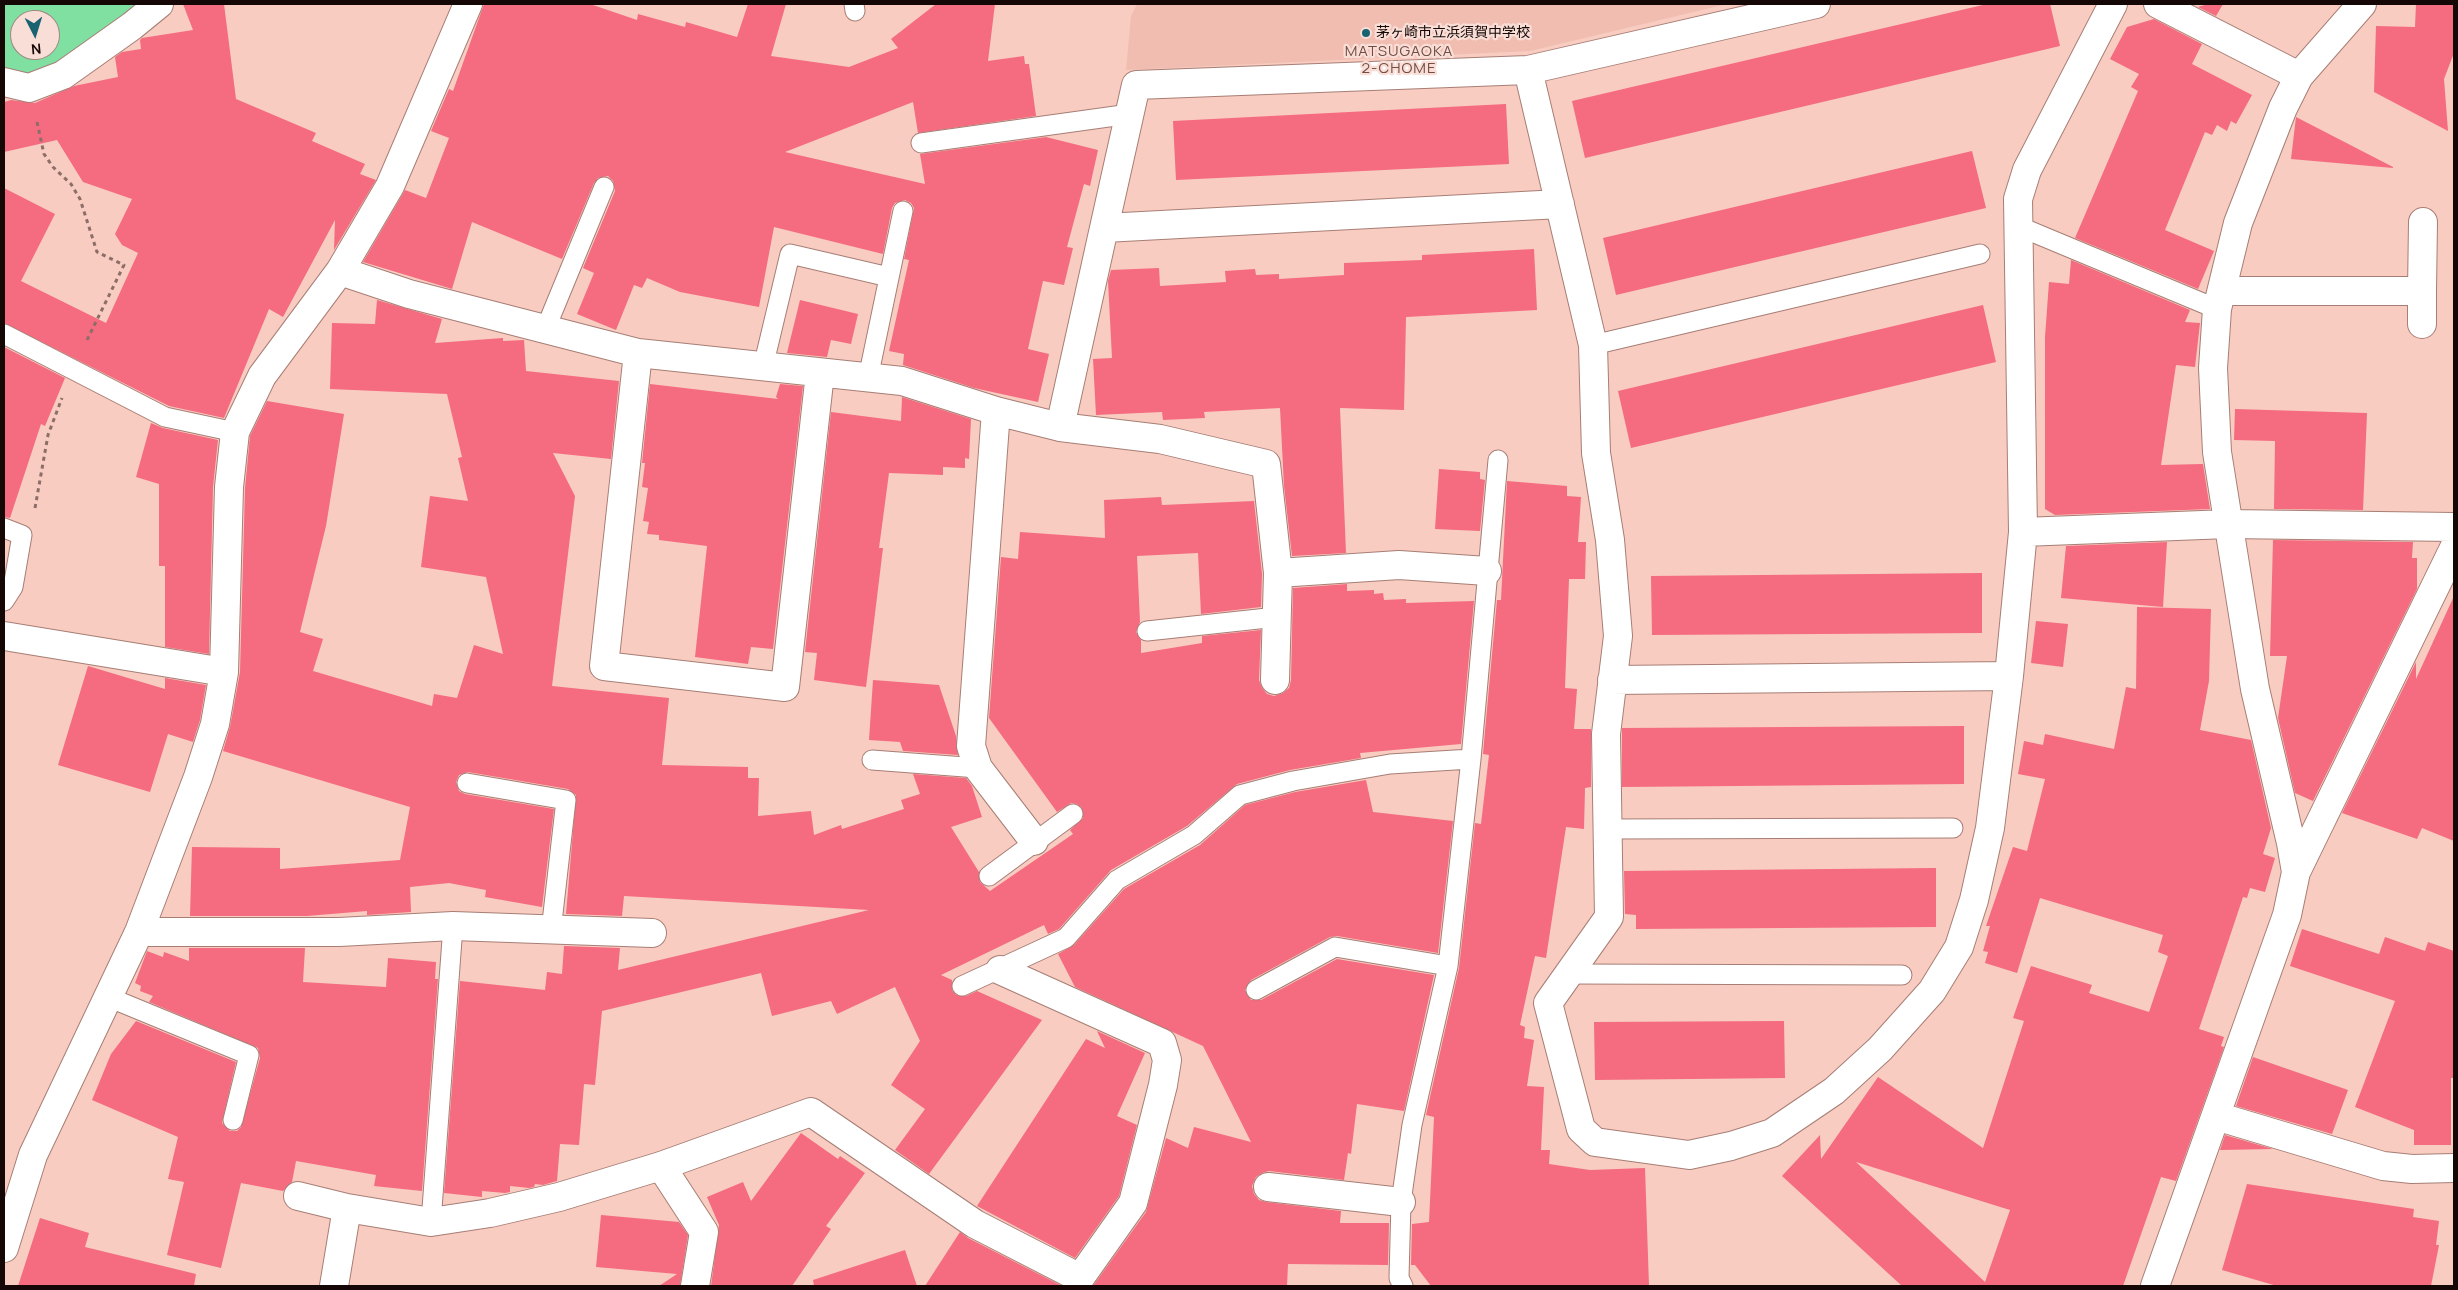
<!DOCTYPE html>
<html>
<head>
<meta charset="utf-8">
<style>
	body { margin:0 }
	#map { position:relative; width:2458px; height:1290px; overflow:hidden; background:#f8ccc1; font-family:Manrope,sans-serif }
	canvas { display:block }
	.frame { position:absolute; inset:0; border:5px solid #150705; pointer-events:none }
	.north { position:absolute; left:10px; top:10px; width:50px; height:50px; box-sizing:border-box; background:#f9ded7; border:1px solid #9e8883; border-radius:50%; rotate:175deg; font-size:14px; font-weight:700; line-height:20px; text-align:center; color:#150705 }
	.north::after { content:''; display:block; margin:auto; width:18px; height:22px; background:#196270; clip-path:polygon(50% 0,100% 100%,50% 72%,0 100%) }
</style>
</head>
<body>
<div id="map">
<canvas width="2458" height="1290"></canvas>
<div class="frame"></div>
<div class="north">N</div>
</div>
<script>
const ctx = document.querySelector('canvas').getContext('2d');
ctx.lineJoin = 'round';
function fill(path, color) { ctx.fillStyle = color; ctx.fill(path, 'evenodd'); }
const poly = rows => new Path2D(rows.map(r => 'M' + r).join(''));
function stroke(path, color, width, dash) { ctx.strokeStyle = color; ctx.lineWidth = width; ctx.lineCap = dash ? 'butt' : 'round'; ctx.setLineDash(dash || []); ctx.stroke(path); }
function drawText(font, color, halo, rows, align = 'center') {
  ctx.font = font + ' Manrope,"Noto Sans JP",sans-serif'; ctx.lineWidth = 4.5; ctx.setLineDash([]); ctx.textBaseline = 'middle'; ctx.strokeStyle = halo; ctx.fillStyle = color; for (const [text, x, y, turn = 0] of rows) {
    ctx.save(); ctx.translate(x, y); ctx.rotate((+turn || 0) * Math.PI / 180); ctx.textAlign = isNaN(turn) ? turn : align; if (halo) ctx.strokeText(text, 0, 0); ctx.fillText(text, 0, 0); ctx.restore();
  }
}
fill(poly([
	[1137,4,1727,4,1530,51,1126,70,1131,16]
]), '#f1bdb1');
fill(poly([
	[4,4,138,4,52,68,24,74,4,70],
	[20,20,50,20,50,50,20,50]
]), '#80e0a1');
fill(poly([
	[183,4,224,4,236,99,316,133,312,141,365,164,360,174,376,180,334,250,335,220,283,317,269,309,224,418,169,406,4,323,4,188,55,214,21,281,106,323,138,253,122,245,115,234,132,199,83,182,57,140,4,152,4,102,11,100,35,103,74,86,118,77,115,57,122,52,141,49,140,40,142,38,193,30],
	[484,4,590,4,637,20,638,14,685,27,686,22,737,37,748,4,786,4,771,56,849,67,898,48,891,39,936,4,995,4,988,61,1024,56,1025,64,1029,64,1036,116,918,133,913,102,785,152,925,184,920,154,1046,137,1098,150,1090,186,1084,184,1067,247,1073,248,1064,285,1043,281,1028,349,1049,354,1038,402,974,388,903,365,904,354,889,351,909,260,904,259,914,208,911,203,905,200,895,203,892,208,883,254,774,227,759,307,680,292,647,278,642,288,634,285,616,330,577,314,594,273,583,268,615,191,613,181,608,176,598,178,594,183,562,259,472,222,452,289,363,262,405,190,426,198,449,138,431,131,449,89,453,91],
	[1987,4,2050,4,2060,46,1585,158,1572,101],
	[2208,4,2223,4,2216,16,2198,7],
	[2416,4,2454,4,2454,53,2444,79,2448,131,2374,92,2376,26,2415,27],
	[2154,19,2202,44,2192,64,2252,95,2236,124,2231,121,2227,131,2217,125,2212,135,2205,132,2165,230,2214,251,2198,289,2075,238,2138,91,2131,87,2139,74,2110,59,2127,27],
	[1506,104,1509,164,1176,180,1173,121],
	[2296,117,2393,167,2393,168,2291,159],
	[1972,151,1986,208,1616,295,1603,238],
	[1534,249,1537,310,1406,317,1404,410,1340,408,1346,553,1292,556,1284,486,1280,408,1204,412,1205,418,1163,420,1162,412,1096,415,1093,359,1112,358,1108,281,1111,270,1159,268,1160,286,1226,282,1225,271,1255,269,1256,275,1279,274,1279,279,1344,275,1344,263,1422,260,1422,255],
	[2071,260,2190,310,2185,322,2200,323,2195,367,2176,365,2161,465,2203,464,2210,509,2055,515,2045,509,2045,337,2049,282,2069,284],
	[377,300,442,319,435,343,503,338,503,341,524,340,526,371,619,381,611,459,553,453,575,496,552,686,669,698,662,765,748,767,748,778,759,778,758,816,811,811,814,835,841,825,842,829,904,809,901,800,920,794,913,774,966,778,972,786,982,817,951,827,979,872,980,882,990,891,1073,834,1070,830,1083,818,1082,808,1077,804,1071,803,1057,812,989,718,1001,557,1018,559,1020,532,1105,538,1104,500,1161,497,1162,505,1254,501,1262,574,1261,607,1201,614,1198,553,1137,556,1140,622,1136,632,1141,640,1141,653,1202,643,1202,636,1261,630,1259,680,1262,688,1267,694,1274,696,1283,693,1289,688,1291,680,1293,588,1347,584,1347,591,1374,590,1374,594,1383,593,1384,600,1406,599,1406,603,1474,601,1461,744,1360,753,1361,758,1290,770,1237,784,1187,826,1111,870,1059,929,1048,934,1044,925,941,975,952,980,952,990,956,995,966,996,977,991,1042,1020,929,1174,895,1150,925,1109,891,1085,920,1041,895,987,837,1014,831,1001,772,1016,761,973,602,1011,595,1085,584,1084,579,1145,560,1144,557,1181,543,1185,535,1184,534,1187,529,1188,510,1186,510,1192,505,1193,482,1191,482,1197,444,1193,460,981,545,990,547,972,562,974,564,946,620,948,618,970,869,910,624,896,622,916,566,914,576,795,568,789,468,772,459,775,456,782,459,791,465,794,554,809,542,907,485,897,486,890,449,883,410,887,411,912,367,915,367,911,307,916,190,916,192,847,280,848,280,869,400,860,410,807,223,751,230,727,240,672,245,488,250,436,267,401,344,414,326,526,300,632,323,639,313,671,432,706,434,694,457,698,474,645,503,654,486,577,421,567,430,496,468,501,458,458,462,457,447,394,330,389,332,323,375,324],
	[800,300,858,314,851,344,831,340,827,357,787,353],
	[1983,305,1996,362,1631,448,1618,391],
	[4,347,65,378,45,426,41,424,10,518,4,517],
	[650,384,778,399,776,397,780,384,803,386,773,649,751,647,748,664,695,657,707,546,659,540,659,535,647,534,649,522,643,521,648,488,642,487,645,463,642,463],
	[902,397,971,419,969,459,965,458,965,468,943,467,943,475,889,473,879,548,883,548,866,687,814,680,817,653,805,652,831,412,901,421],
	[2235,409,2367,413,2363,510,2274,509,2275,441,2234,440],
	[151,423,163,428,218,440,213,487,209,654,165,647,165,566,159,566,159,484,136,477],
	[1439,469,1480,472,1480,479,1485,480,1480,531,1435,529],
	[1507,481,1567,486,1567,496,1581,497,1578,542,1586,542,1585,579,1569,579,1565,688,1577,689,1574,729,1591,729,1591,787,1585,788,1584,829,1566,827,1546,958,1535,956,1520,1025,1525,1027,1524,1038,1534,1040,1527,1086,1544,1087,1541,1150,1550,1150,1549,1164,1590,1170,1645,1168,1649,1286,1431,1286,1415,1265,1411,1265,1412,1224,1429,1222,1434,1117,1426,1115,1459,968,1475,823,1481,824,1489,755,1483,754,1484,742,1497,600,1501,600],
	[2273,540,2413,542,2412,558,2417,558,2417,589,2313,801,2295,793,2278,718,2287,656,2270,656],
	[2167,542,2163,607,2061,598,2066,546],
	[1982,573,1982,633,1652,635,1651,576],
	[2454,596,2454,841,2422,828,2417,839,2342,813,2416,662,2416,679],
	[2137,607,2211,609,2209,681,2200,730,2251,740,2271,828,2263,854,2275,858,2265,892,2250,888,2247,898,2243,897,2199,1029,2224,1037,2221,1046,2224,1047,2176,1181,2161,1177,2123,1286,1902,1286,1782,1176,1820,1135,1821,1159,1878,1077,1983,1148,2024,1021,2013,1018,2031,966,2092,985,2089,993,2149,1012,2168,956,2158,952,2163,935,2040,898,2017,973,1985,963,1988,952,1983,951,1990,926,1986,926,2013,847,2027,851,2045,779,2018,774,2024,741,2043,745,2045,734,2114,749,2126,687,2136,689],
	[1856,1162,2010,1210,1985,1282],
	[2036,621,2068,624,2063,667,2031,663],
	[88,666,165,689,165,678,206,685,200,720,193,742,168,734,150,792,58,765],
	[873,680,939,685,956,736,958,755,903,751,900,742,869,740],
	[1964,726,1964,784,1622,787,1622,728],
	[1366,780,1373,812,1453,821,1438,953,1337,936,1330,937,1251,980,1245,990,1251,1000,1261,1000,1337,959,1434,975,1404,1111,1357,1104,1351,1154,1348,1153,1344,1180,1269,1171,1262,1173,1256,1177,1252,1186,1254,1194,1259,1200,1266,1202,1341,1211,1340,1223,1389,1223,1388,1265,1288,1264,1287,1286,1093,1286,1146,1212,1166,1138,1188,1148,1194,1127,1251,1142,1203,1046,1075,987,1058,954,1074,945,1124,889,1200,845,1245,805,1295,792],
	[1936,868,1936,927,1636,929,1636,915,1625,914,1624,871],
	[2302,929,2379,954,2385,937,2425,951,2428,942,2454,951,2454,1078,2451,1078,2451,1145,2414,1145,2414,1130,2355,1107,2395,1001,2290,966],
	[189,948,305,948,303,982,386,987,388,958,436,962,435,979,438,979,422,1191,374,1186,376,1175,296,1161,292,1182,283,1191,241,1183,221,1268,167,1255,184,1182,168,1179,178,1137,92,1100,111,1054,136,1021,236,1062,222,1123,230,1131,237,1131,241,1127,260,1058,258,1048,149,1002,153,996,140,991,141,986,135,983,147,951,163,957,164,952,189,961],
	[1784,1021,1785,1078,1595,1080,1594,1022],
	[1097,1031,1145,1053,1117,1116,1137,1125,1119,1196,1075,1258,977,1206,1086,1039,1105,1048],
	[2253,1057,2348,1090,2332,1134,2236,1106],
	[801,1133,838,1159,840,1156,865,1173,826,1226,831,1229,792,1286,711,1286,719,1225,707,1197,743,1182,751,1201],
	[2225,1135,2273,1149,2220,1150],
	[2247,1184,2414,1209,2413,1217,2439,1221,2436,1245,2439,1245,2431,1286,2277,1286,2222,1270],
	[601,1215,679,1222,688,1235,680,1286,659,1286,677,1274,596,1267],
	[40,1218,89,1233,85,1247,196,1274,194,1286,18,1286],
	[960,1232,968,1238,1062,1286,925,1286],
	[905,1250,917,1286,814,1286,813,1280]
]), '#f56b7f');
const lane = poly([
	[854,4,855,11],
	[921,143,1130,114],
	[2018,226,2217,309],
	[545,330,604,187],
	[4,334,165,417,235,432],
	[1593,345,1980,254],
	[763,367,790,254,889,277],
	[868,378,903,211],
	[4,528,22,535,13,587,4,601],
	[1147,631,1277,617],
	[872,760,978,768],
	[467,783,566,800,551,931],
	[1608,829,1953,828],
	[989,876,1073,814],
	[1568,974,1902,975],
	[962,986,1066,938,1117,880,1194,835,1240,795,1293,781,1390,764,1471,759],
	[1256,990,1335,947,1448,966],
	[108,997,249,1055,233,1120],
	[431,1222,453,926],
	[1403,1286,1399,1278,1401,1202,1412,1125,1448,966,1471,759,1498,460]
]);
const street = poly([
	[2158,4,2299,76],
	[1528,70,1593,345,1596,453,1610,540,1618,636,1606,734,1609,917,1548,1003,1581,1129,1595,1142,1689,1155,1731,1146,1772,1133,1834,1091,1880,1049,1932,991,1959,947,1974,900,1990,828,2009,676,2023,532,2018,199,2027,170,2113,4],
	[4,82,29,88,63,75,132,26,159,4],
	[1560,204,1104,228,1136,85,1528,70,1816,4],
	[340,271,409,294,638,353,902,381,996,411,1060,427,1160,439,1266,464,1278,573,1275,680],
	[2222,291,2422,291,2423,222],
	[2422,324,2422,291],
	[638,353,604,666,785,687,820,373],
	[996,411,971,746,978,768,1034,841],
	[1060,427,1104,228],
	[2023,532,2228,524,2454,527],
	[1278,573,1399,565,1487,571],
	[4,636,224,672],
	[1612,680,2009,676],
	[2296,872,2454,548],
	[139,932,339,932,453,926,652,933],
	[2216,1116,2383,1166,2412,1169,2454,1168],
	[661,1166,704,1232,695,1286],
	[1268,1187,1401,1202],
	[298,1196,347,1208,431,1222,490,1213,559,1197,661,1166,811,1112,975,1224,1080,1278,1133,1203,1163,1085,1167,1060,1162,1043,1000,970],
	[4,1248,33,1155,139,932,198,777,215,724,224,672,229,487,235,432,262,376,340,271,390,186,468,4],
	[334,1286,347,1208],
	[2155,1286,2287,915,2296,872,2291,843,2255,689,2217,452,2213,368,2217,309,2238,223,2283,108,2299,76,2362,4]
]);
stroke(lane, '#a77e75', 21);
stroke(street, '#a77e75', 30);
stroke(poly([
	[37,122,44,154,53,167,71,184,80,199,97,252,124,265,86,342],
	[35,508,48,435,62,398]
]), '#8c6e67', 3, [4, 4]);
stroke(lane, '#fff', 19);
stroke(street, '#fff', 28);
for (const [x, y, r, color] of [
	[1366,33,5,"#196270"]
]) { const dot = new Path2D(); dot.arc(x, y, r, 0, 2 * Math.PI); ctx.fillStyle = color; ctx.fill(dot); stroke(dot, '#f9ded7', 2); }
drawText('14px', '#150705', '#f9ded7', [
	["茅ヶ崎市立浜須賀中学校",1376,33]
], 'left');
ctx.letterSpacing = '1px';
drawText('15px', '#724d44', '#f9ded7', [
	["MATSUGAOKA",1399,52],
	["2-CHOME",1399,69]
]);
ctx.letterSpacing = '0px';
</script>
</body>
</html>
